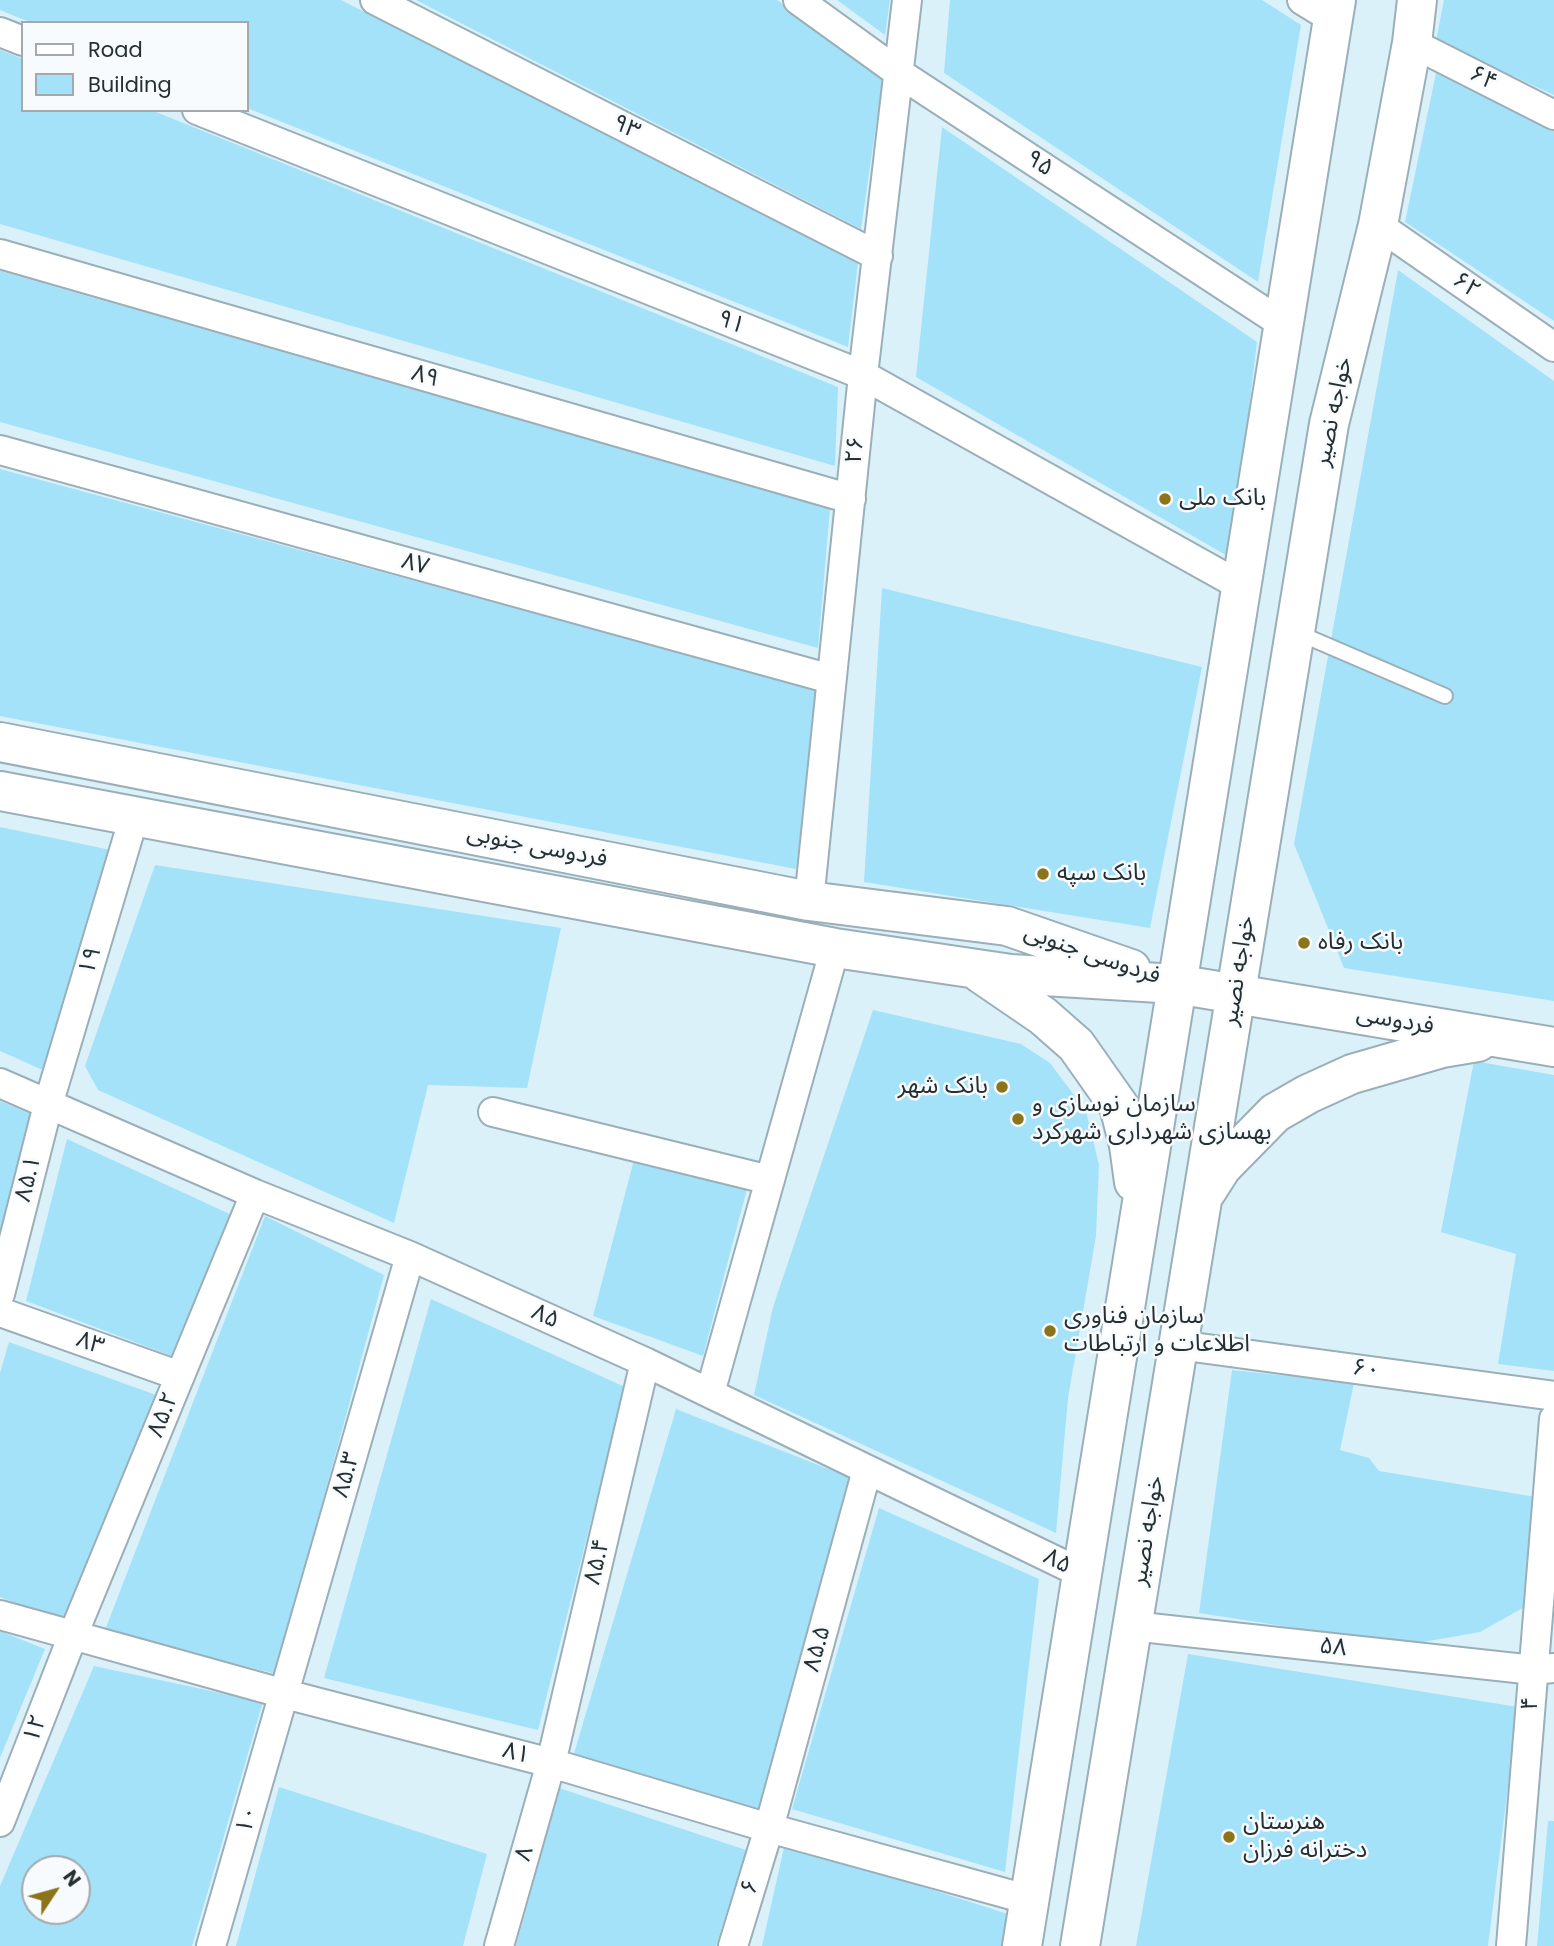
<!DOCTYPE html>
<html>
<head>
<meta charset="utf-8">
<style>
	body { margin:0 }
	#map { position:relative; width:1554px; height:1946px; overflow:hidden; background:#dbf1fa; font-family:Poppins,sans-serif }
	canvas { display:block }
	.legend { position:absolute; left:21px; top:21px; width:228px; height:91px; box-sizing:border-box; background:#f7fbfd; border:2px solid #a3a9ac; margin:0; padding:9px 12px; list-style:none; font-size:21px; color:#262f32 }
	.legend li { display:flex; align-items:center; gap:14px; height:35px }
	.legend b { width:35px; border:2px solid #a3a9ac }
	.north { position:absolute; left:21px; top:1855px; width:70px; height:70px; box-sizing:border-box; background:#f7fbfd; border:2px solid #a3a9ac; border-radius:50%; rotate:54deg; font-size:19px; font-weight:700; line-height:28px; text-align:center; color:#262f32 }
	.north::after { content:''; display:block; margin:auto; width:24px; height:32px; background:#8c7418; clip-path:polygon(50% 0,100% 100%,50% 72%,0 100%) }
</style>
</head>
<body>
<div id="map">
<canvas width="1554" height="1946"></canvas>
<ul class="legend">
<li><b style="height:9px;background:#fff"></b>Road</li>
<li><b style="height:19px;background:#a4e2f9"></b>Building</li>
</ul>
<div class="north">N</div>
</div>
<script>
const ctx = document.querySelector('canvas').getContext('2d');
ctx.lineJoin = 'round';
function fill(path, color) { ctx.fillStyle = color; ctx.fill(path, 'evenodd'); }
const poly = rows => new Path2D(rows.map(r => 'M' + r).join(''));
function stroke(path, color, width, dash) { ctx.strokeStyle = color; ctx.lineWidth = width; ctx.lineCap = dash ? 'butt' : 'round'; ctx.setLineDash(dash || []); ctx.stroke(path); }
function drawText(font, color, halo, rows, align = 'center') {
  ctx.font = font + ' Poppins,"Noto Sans Arabic",sans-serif'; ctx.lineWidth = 5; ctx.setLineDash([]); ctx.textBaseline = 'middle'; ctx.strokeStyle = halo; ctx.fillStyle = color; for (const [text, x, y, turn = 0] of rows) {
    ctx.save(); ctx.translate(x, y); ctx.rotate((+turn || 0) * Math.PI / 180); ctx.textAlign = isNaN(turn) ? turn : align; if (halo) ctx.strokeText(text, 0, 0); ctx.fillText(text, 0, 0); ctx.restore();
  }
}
fill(poly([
	[0,0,341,0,858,263,848,347,247,108,247,23,32,23,0,10],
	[416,0,777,0,883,77,861,229],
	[837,0,890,0,885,35],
	[950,0,1262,0,1301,25,1258,282,944,73],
	[1444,0,1554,0,1554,95,1436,41],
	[0,50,23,59,23,110,151,110,838,387,835,466,0,224],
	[1436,73,1554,131,1554,321,1405,222],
	[942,127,1257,342,1231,558,916,377],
	[1398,270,1554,381,1554,1001,1344,968,1294,844],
	[0,271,830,509,818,648,0,422],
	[0,469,818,690,796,869,0,716],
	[882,588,1202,667,1150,928,864,882],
	[0,827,111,850,45,1071,0,1051],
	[155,865,561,928,527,1088,428,1085,394,1223,98,1090,85,1066],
	[873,1010,1021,1044,1050,1063,1086,1111,1099,1165,1096,1236,1068,1398,1056,1533,754,1395,773,1307],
	[1474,1061,1554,1075,1554,1371,1498,1364,1516,1254,1441,1232],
	[0,1101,31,1114,1,1231,0,1231],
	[67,1139,234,1216,177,1358,26,1301],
	[635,1156,747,1189,703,1356,593,1316],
	[265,1216,384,1275,276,1674,105,1630],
	[431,1299,625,1387,538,1730,324,1678],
	[9,1342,170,1400,67,1623,0,1597,0,1373],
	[1232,1370,1354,1383,1340,1450,1369,1458,1379,1471,1536,1497,1530,1604,1480,1632,1406,1645,1199,1613],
	[676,1409,864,1483,758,1810,573,1757],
	[879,1508,1039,1579,1005,1872,792,1809],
	[0,1631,45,1649,0,1758],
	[1188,1654,1518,1707,1488,1946,1136,1946],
	[94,1666,263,1702,192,1946,0,1946,0,1886],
	[35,1869,77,1869,77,1911,35,1911],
	[279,1787,487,1854,463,1946,236,1946],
	[559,1788,746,1850,716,1946,516,1946],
	[1548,1821,1554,1821,1554,1946,1537,1946],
	[785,1843,1011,1915,1005,1946,762,1946]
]), '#a4e2f9');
const service = poly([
	[1296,632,1445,696]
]);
const minor = poly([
	[375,0,878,256],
	[798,0,899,73,1283,324],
	[1302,0,1333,19],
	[0,32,23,41],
	[1412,43,1554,115],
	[197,110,863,375,1241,586],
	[1378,225,1554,347],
	[0,254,851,499],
	[0,450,831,679],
	[809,901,863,375,907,0],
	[0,1083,255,1194,410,1256,645,1362,1081,1573],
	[493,1112,770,1180],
	[0,1294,48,1105,134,817],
	[0,1312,180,1376],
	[1178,1345,1554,1396],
	[710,1393,835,948],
	[0,1615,285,1694,551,1763,769,1828,1030,1900],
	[1132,1626,1534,1670,1554,1668],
	[0,1822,73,1635,255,1194],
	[211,1946,410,1256],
	[499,1946,551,1763,645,1362],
	[733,1946,769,1828,867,1470],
	[1511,1946,1554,1419]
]);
const secondary = poly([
	[0,742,809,901,1007,926,1131,969],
	[0,791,835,948,1011,974,1176,984,1554,1047],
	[980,973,1043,1016,1076,1045,1119,1106,1129,1145,1134,1182],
	[1206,1192,1222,1167,1275,1113,1308,1094,1352,1074,1442,1048,1478,1042],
	[1022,1946,1336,0],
	[1080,1946,1329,424,1378,225,1412,43,1417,0]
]);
stroke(service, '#9aafb8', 18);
stroke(minor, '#9aafb8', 32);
stroke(secondary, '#9aafb8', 42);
stroke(service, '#fff', 14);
stroke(minor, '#fff', 28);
stroke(secondary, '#fff', 38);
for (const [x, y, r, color] of [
	[1165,499,7,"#8c7418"],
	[1043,874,7,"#8c7418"],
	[1304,943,7,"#8c7418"],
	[1002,1087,7,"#8c7418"],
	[1018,1119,7,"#8c7418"],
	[1050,1331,7,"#8c7418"],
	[1229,1837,7,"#8c7418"]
]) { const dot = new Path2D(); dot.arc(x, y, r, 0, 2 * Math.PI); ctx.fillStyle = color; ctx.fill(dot); stroke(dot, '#f7fbfd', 2.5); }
drawText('24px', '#262f32', '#f7fbfd', [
	["۶۴",1483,79,27],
	["۹۳",626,128,27],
	["۹۵",1039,164,33],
	["۶۲",1466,286,35],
	["۹۱",731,323,22],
	["۸۹",425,377,16],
	["خواجه نصیر",1334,412,-78],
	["۲۶",856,450,-84],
	["۸۷",415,565,15],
	["فردوسی جنوبی",537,847,11],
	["فردوسی جنوبی",1092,955,19],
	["۱۹",91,961,-73],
	["خواجه نصیر",1239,971,-81],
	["فردوسی",1395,1021,10],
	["۸۵.۱",29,1179,-76],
	["۸۵",545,1317,24],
	["۸۳",90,1344,20],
	["۶۰",1366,1370,8],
	["۸۵.۲",164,1415,-68],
	["۸۵.۳",347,1475,-74],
	["خواجه نصیر",1148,1531,-81],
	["۸۵.۴",598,1562,-77],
	["۸۵",1057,1562,26],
	["۵۸",1333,1648,6],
	["۸۵.۵",818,1649,-75],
	["۴",1531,1704,-85],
	["۱۲",36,1729,-69],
	["۸۱",516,1754,14],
	["۱۰",248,1820,-74],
	["۸",525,1854,-74],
	["۶",751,1887,-73]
]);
drawText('24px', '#262f32', '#f7fbfd', [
	["بانک ملی",1179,499],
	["بانک سپه",1057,874],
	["بانک رفاه",1318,943],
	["بانک شهر",988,1087,"right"],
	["سازمان نوسازی و",1032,1105],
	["بهسازی شهرداری شهرکرد",1032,1133],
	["سازمان فناوری",1064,1317],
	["اطلاعات و ارتباطات",1064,1345],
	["هنرستان",1243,1823],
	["دخترانه فرزان",1243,1851]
], 'left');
</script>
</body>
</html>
